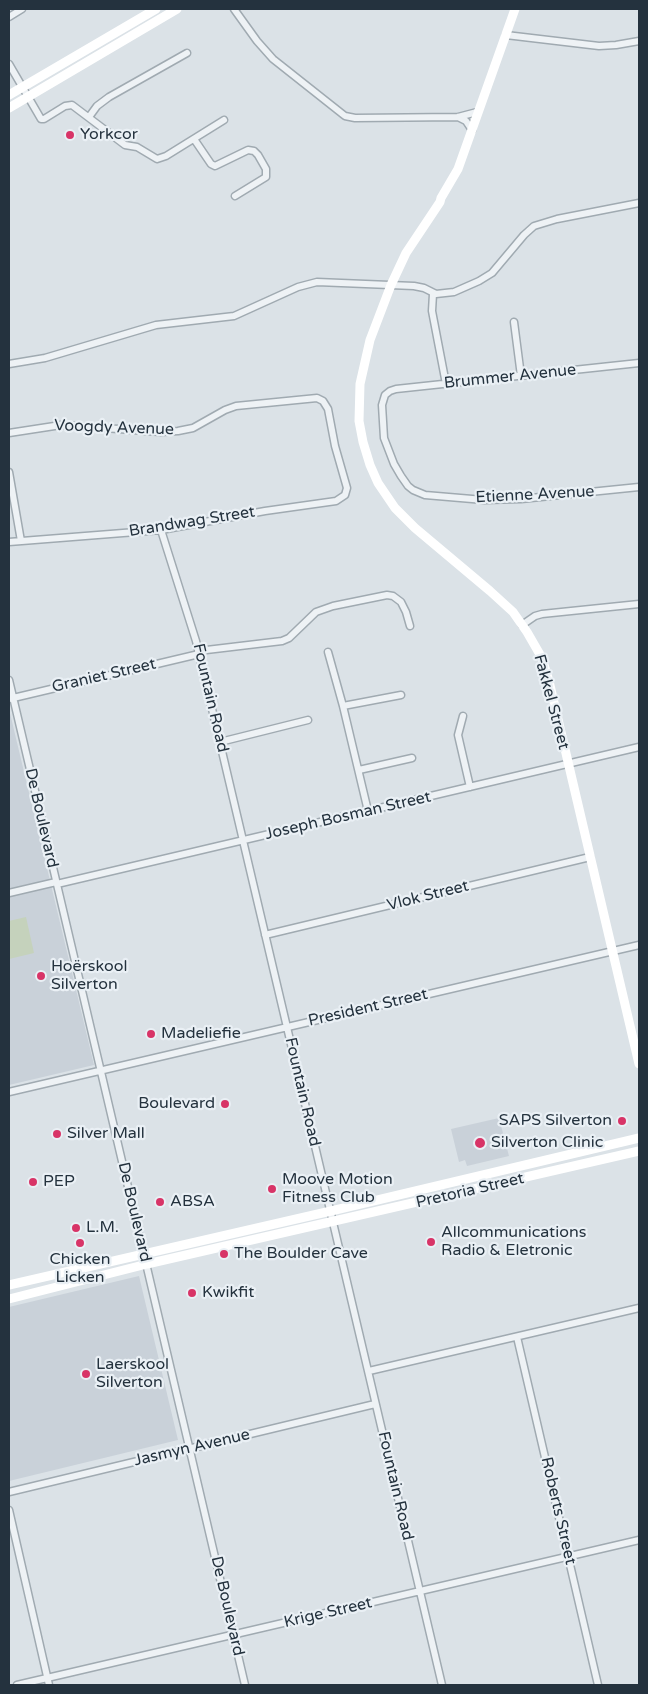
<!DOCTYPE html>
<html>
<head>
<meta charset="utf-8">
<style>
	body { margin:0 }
	#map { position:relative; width:648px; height:1694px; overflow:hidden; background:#dbe2e7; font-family:"Varela Round",sans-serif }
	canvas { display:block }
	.frame { position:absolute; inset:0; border:10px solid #24323e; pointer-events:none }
</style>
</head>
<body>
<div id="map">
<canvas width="648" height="1694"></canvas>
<div class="frame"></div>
</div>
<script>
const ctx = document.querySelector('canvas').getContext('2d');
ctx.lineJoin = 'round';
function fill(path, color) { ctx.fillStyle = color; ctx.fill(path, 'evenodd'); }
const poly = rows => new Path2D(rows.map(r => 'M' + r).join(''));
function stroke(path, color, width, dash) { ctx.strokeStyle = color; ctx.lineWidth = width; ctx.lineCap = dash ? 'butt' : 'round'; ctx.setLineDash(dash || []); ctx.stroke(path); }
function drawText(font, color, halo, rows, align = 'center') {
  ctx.font = font + ' "Varela Round",sans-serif'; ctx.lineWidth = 4.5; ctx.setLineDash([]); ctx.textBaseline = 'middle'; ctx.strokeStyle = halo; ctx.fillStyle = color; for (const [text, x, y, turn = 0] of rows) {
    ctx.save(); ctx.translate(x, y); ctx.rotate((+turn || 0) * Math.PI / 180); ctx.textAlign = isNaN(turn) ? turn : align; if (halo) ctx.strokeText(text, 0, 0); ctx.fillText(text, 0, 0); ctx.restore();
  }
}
fill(poly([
	[9,709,94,1065,9,1085],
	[499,1118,509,1156,467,1166,465,1160,459,1162,451,1129],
	[139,1276,178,1440,9,1481,9,1307]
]), '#c9d1d9');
fill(poly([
	[26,917,34,953,9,959,9,921]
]), '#c5d2bc');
const street = poly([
	[234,9,257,41,273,59,345,116,355,118,458,117,477,112],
	[9,17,22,9],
	[506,35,599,46,616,45,639,41],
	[9,64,41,119,44,119,65,106,72,105,125,145,137,147,157,159,166,156,224,120],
	[89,117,97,106,109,97,187,53],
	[458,117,466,121,472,130],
	[194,139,211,164,215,166,248,150,254,151,258,155,266,169,266,177,235,196],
	[433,294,432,311,446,384],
	[514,322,521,376],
	[639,363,396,389,390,391,385,395,382,405,384,438,394,464,401,476,408,486,413,490,425,495,484,500,521,499,639,487],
	[9,364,45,358,156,325,234,316,298,287,317,282,414,286,424,288,436,294,454,292,479,281,492,273,524,235,534,226,557,219,639,203],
	[9,433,61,425,161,432,178,431,193,428,225,410,236,406,317,398,323,401,328,409,335,446,347,488,345,495,336,501,265,511,161,530,9,542],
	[9,472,21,541],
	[161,530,196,641,442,1685],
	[522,625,535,616,542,614,639,604],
	[198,651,282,641,289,638,316,612,333,606,387,595,393,596,401,602,406,612,410,626],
	[328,652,343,706,368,811],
	[9,680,245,1685],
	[9,699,199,654],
	[343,706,401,695],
	[463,716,458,735,470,787],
	[220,742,308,720],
	[359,770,412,758],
	[57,884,639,747],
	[9,893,56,882],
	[265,935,590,857],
	[9,1092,639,945],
	[517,1337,598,1685],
	[369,1371,639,1308],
	[9,1492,375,1404],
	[9,1510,49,1685],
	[17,1685,639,1540]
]);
stroke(street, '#a0aab1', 9);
stroke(street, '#eef2f5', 6);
stroke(poly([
	[515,9,458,169,441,198,440,202,406,253,391,285,370,340,360,384,359,421,363,442,370,465,378,483,395,508,415,528,490,591,513,612,527,632,542,658,549,681,639,1064],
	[9,95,156,9],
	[9,108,177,9],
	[9,1285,331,1211,639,1138],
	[9,1299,147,1264,639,1151]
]), '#fff', 9);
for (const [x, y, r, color] of [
	[70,135,5,"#d83467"],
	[41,976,5,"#d83467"],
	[151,1034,5,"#d83467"],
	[225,1104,5,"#d83467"],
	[622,1121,5,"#d83467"],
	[57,1134,5,"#d83467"],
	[480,1143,6,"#d83467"],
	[33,1182,5,"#d83467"],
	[272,1189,5,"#d83467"],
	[160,1202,5,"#d83467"],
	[76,1228,5,"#d83467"],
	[431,1242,5,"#d83467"],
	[80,1243,5,"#d83467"],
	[224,1254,5,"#d83467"],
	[192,1293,5,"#d83467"],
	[86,1374,5,"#d83467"]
]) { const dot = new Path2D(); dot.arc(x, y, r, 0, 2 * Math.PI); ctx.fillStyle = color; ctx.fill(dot); stroke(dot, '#eaf0f5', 2); }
drawText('16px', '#24323e', '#eaf0f5', [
	["Yorkcor",80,135],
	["Hoërskool",51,967],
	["Silverton",51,985],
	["Madeliefie",161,1034],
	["Boulevard",215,1104,"right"],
	["SAPS Silverton",612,1121,"right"],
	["Silver Mall",67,1134],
	["Silverton Clinic",491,1143],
	["Moove Motion",282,1180],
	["Fitness Club",282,1198],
	["PEP",43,1182],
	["ABSA",170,1202],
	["L.M.",86,1228],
	["Allcommunications",441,1233],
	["Radio & Eletronic",441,1251],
	["The Boulder Cave",234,1254],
	["Chicken",80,1260,"center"],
	["Licken",80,1278,"center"],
	["Kwikfit",202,1293],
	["Laerskool",96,1365],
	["Silverton",96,1383]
], 'left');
drawText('16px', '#24323e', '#eaf0f5', [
	["Brummer Avenue",510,377,-6],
	["Voogdy Avenue",114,428,2],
	["Etienne Avenue",535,495,-3],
	["Brandwag Street",192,522,-9],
	["Graniet Street",104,676,-13],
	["Fountain Road",210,698,77],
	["Fakkel Street",551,702,75],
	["Joseph Bosman Street",348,816,-13],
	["De Boulevard",41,818,77],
	["Vlok Street",428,896,-14],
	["President Street",368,1008,-13],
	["Fountain Road",302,1092,77],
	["Pretoria Street",470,1191,-13],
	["De Boulevard",134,1212,77],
	["Jasmyn Avenue",192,1448,-13],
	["Fountain Road",395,1486,77],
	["Roberts Street",558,1511,77],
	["De Boulevard",227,1606,77],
	["Krige Street",328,1613,-13]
]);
</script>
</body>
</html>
